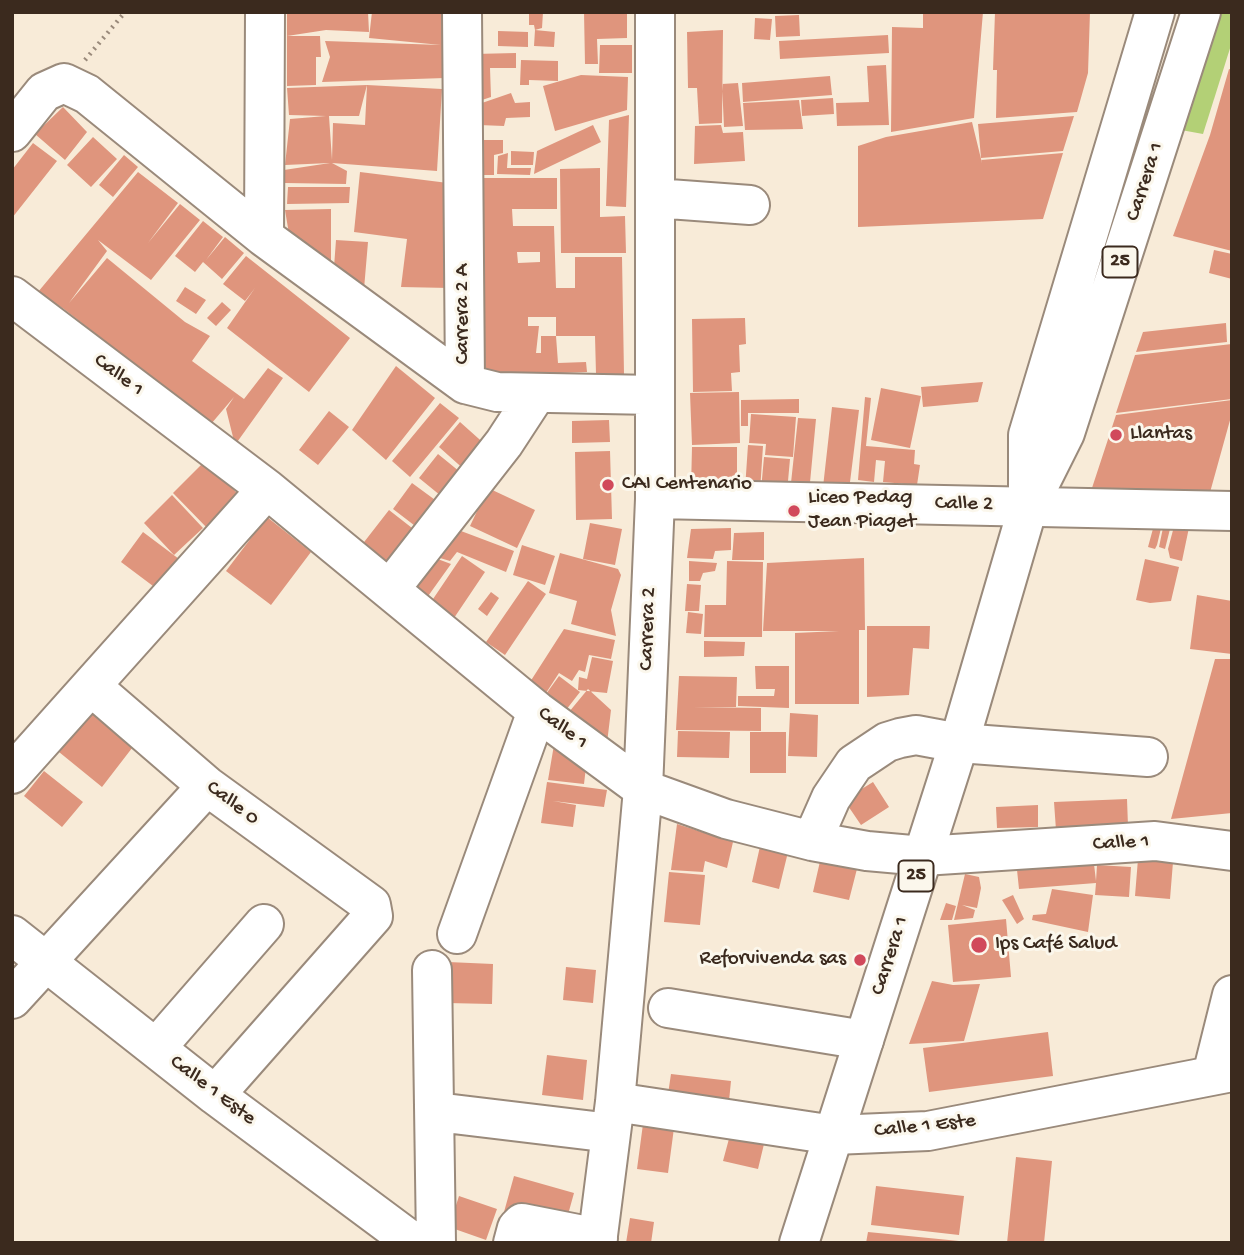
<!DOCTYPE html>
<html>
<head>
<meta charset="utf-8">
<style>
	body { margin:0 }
	#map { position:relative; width:1244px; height:1255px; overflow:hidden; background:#f8ebd8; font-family:"Gochi Hand",sans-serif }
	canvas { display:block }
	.frame { position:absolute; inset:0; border:14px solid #3b2a1e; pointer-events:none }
</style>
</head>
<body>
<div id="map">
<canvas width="1244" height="1255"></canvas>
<div class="frame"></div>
</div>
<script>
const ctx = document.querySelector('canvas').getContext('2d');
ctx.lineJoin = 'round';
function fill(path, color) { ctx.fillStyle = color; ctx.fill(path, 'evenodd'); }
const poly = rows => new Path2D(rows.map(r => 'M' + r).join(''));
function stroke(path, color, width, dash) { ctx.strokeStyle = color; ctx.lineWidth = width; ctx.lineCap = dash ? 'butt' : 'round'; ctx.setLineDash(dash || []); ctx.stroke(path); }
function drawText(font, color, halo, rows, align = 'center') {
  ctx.font = font + ' "Gochi Hand",sans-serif'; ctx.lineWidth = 6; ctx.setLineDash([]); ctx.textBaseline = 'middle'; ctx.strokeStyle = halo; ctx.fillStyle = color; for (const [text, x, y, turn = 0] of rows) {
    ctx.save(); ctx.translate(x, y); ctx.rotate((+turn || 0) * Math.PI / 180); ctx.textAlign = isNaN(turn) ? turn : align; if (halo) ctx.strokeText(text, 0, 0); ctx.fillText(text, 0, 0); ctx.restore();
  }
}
fill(poly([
	[1221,12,1232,12,1232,42,1203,134,1181,130]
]), '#b3d076');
fill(poly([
	[287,12,368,12,369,32,326,30,287,36],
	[372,12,455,12,445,78,322,82,330,57,325,41,441,45,369,38],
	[529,12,543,12,542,28,535,30,534,25,529,25],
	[584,12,627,12,627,38,597,39,598,64,585,64],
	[923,12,983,12,974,118,891,132,892,27,923,28],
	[995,12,1090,12,1088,73,1077,112,996,118,997,70,993,70],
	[799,15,800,36,776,37,775,16],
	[755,18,772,19,770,40,754,39],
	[535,30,555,32,554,47,534,46],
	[723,30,722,123,699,124,697,88,688,88,687,32],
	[498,31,528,32,528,47,498,46],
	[888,35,889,53,780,59,779,41],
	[287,36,320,36,321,57,316,57,316,85,287,86],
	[600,45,632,45,632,73,599,73],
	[516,53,516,68,490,68,491,97,476,102,474,54],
	[521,60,558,61,558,81,529,80,529,85,520,85],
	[886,65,889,125,837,126,836,103,869,102,867,66],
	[1229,69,1232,70,1232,251,1173,236,1210,135],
	[581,75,628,77,627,110,555,131,543,86],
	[830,76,832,95,743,102,742,83],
	[738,83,743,126,724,127,722,84],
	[367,85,359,116,329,116,332,160,333,123,365,125,367,85,442,89,437,171,332,163,347,171,346,184,285,183,284,170,330,163,285,165,290,119,326,116,289,115,287,88],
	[511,93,515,103,530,102,530,117,506,118,504,126,479,125,479,104],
	[833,98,834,114,802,116,801,100],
	[799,100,803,129,745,130,743,103],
	[63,107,87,132,65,160,35,134],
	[629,115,626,207,606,206,609,120],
	[1074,116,1063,151,981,158,978,124],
	[972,122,982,163,981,160,1063,153,1043,219,858,227,858,146,886,137],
	[593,125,601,142,534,174,537,151],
	[721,125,723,133,743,132,745,161,694,164,695,126],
	[93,137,117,159,91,187,67,165],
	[476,140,503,140,503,153,494,155,494,175,475,175],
	[33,143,57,161,12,218,12,170],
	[511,151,534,152,533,165,511,165],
	[508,153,507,168,531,168,530,175,497,174,498,156],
	[124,155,138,167,113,197,99,185],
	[600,168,600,217,625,216,626,253,561,253,560,169],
	[138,172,178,203,148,243,180,204,200,220,151,280,98,240,107,251,69,303,107,258,185,322,210,336,192,361,244,399,268,368,283,378,235,445,226,409,234,397,211,424,64,309,38,292],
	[360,172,448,183,450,288,401,287,407,239,354,232],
	[477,178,557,178,557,209,512,209,513,226,554,226,556,288,575,288,575,257,622,257,624,374,596,374,595,336,556,336,556,317,528,317,528,326,539,326,536,353,541,353,541,336,556,336,558,363,586,362,587,372,480,376],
	[517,252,540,252,540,262,518,263],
	[288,187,350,187,349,203,287,204],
	[331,209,331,264,289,234,285,210],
	[203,221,223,237,206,260,225,237,244,253,222,279,203,262,195,272,175,256],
	[336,240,368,242,364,289,334,267],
	[1214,250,1232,254,1232,279,1209,273],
	[246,256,350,338,309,392,227,328,255,288,245,301,223,284],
	[185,287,206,300,196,314,176,301],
	[222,302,231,310,216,326,207,318],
	[745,318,746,344,739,345,740,372,731,373,732,391,693,392,692,319],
	[1226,323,1227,342,1136,352,1143,332],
	[1232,344,1232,399,1116,413,1135,355],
	[396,366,435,398,386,460,352,430],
	[983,382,978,402,923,407,921,387],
	[881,388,921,396,910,448,871,440],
	[739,392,740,443,692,445,690,393],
	[865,397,871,398,866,446,915,450,914,464,920,465,917,485,883,482,885,461,876,460,874,482,858,480],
	[799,399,799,413,748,413,748,426,741,426,741,400],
	[1232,400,1232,413,1209,496,1090,494,1116,415],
	[440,403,459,418,410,477,392,461],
	[832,407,859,410,849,490,823,487],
	[329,411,349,427,318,465,299,450],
	[751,414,796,417,793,457,765,455,766,444,749,443],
	[798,418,816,419,809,493,790,492],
	[609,420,610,442,572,443,572,421],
	[460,422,488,447,467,472,439,447],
	[748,445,763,446,760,491,745,489],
	[692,447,737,447,737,489,691,489],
	[610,451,612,519,576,520,575,452],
	[438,454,465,476,446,500,419,478],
	[764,457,790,459,787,492,761,490],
	[205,461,241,497,208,529,173,493],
	[412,483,442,505,423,532,393,509],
	[488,488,535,510,517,548,470,526],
	[172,495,203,528,174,555,144,523],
	[389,510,421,535,394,571,361,546],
	[267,517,311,552,271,605,226,571],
	[1191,518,1182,561,1170,558,1168,549,1176,519],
	[590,523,622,529,615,565,583,559],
	[1164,523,1171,525,1165,549,1159,547],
	[1162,524,1157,545,1155,549,1148,547,1154,525],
	[731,528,731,550,715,551,713,559,687,558,691,529],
	[461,531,514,551,506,572,457,552,450,561,440,558],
	[143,532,179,559,157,589,121,562],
	[764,532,764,560,732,560,734,533],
	[522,545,555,556,545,585,513,575],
	[560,553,618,569,621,575,611,610,616,636,571,624,577,601,549,593],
	[462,556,485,572,454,618,431,602],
	[435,558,451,564,426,599,412,590],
	[864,558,865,630,859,630,859,704,795,704,795,633,839,631,763,631,767,563],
	[1145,559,1179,567,1171,601,1150,603,1136,600],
	[689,561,717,563,715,571,703,573,700,581,689,581],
	[727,561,763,562,762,637,704,637,705,605,726,605],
	[528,581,546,594,505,655,486,642],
	[687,584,701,585,699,611,685,611],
	[491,592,499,598,487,616,478,609],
	[1197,595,1232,601,1232,654,1190,649],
	[688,612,703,614,701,634,686,633],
	[867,626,930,626,929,649,913,648,909,695,867,697],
	[564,629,615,640,611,659,589,655,585,672,579,670,572,681,559,673,546,693,530,682],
	[704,641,745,642,744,656,704,657],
	[592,657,613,661,607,693,578,690,579,677,587,679],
	[1215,659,1232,659,1232,813,1171,819],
	[755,666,789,666,789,708,738,706,738,696,774,696,775,689,756,689],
	[559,676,580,692,566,710,546,694],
	[679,676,737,677,736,707,693,707,761,708,761,731,676,730],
	[588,689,611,710,607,743,569,712],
	[97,705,139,739,102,787,59,752],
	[790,713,818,715,817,757,788,756],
	[678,731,730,732,729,758,677,757],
	[750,732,786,732,786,773,750,773],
	[555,739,586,767,584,784,548,780],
	[44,771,83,802,62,827,24,796],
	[547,782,607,790,604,807,553,801,576,805,573,827,541,823],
	[873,782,889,807,861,825,844,800],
	[1127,799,1128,826,1056,830,1054,802],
	[1038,805,1038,827,997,828,996,807],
	[677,824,733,842,727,868,705,861,703,872,671,870],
	[761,842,789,848,779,889,752,882],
	[821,857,858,865,849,900,813,892],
	[1138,859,1173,862,1170,899,1135,896],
	[1094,864,1096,881,1097,865,1131,867,1129,897,1095,895,1096,883,1019,889,1017,870],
	[669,872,705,875,700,925,664,922],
	[965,874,979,877,981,888,977,908,962,905,975,910,973,918,954,920],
	[1052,889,1093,895,1088,932,1032,920,1033,915,1046,914],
	[1013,895,1024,919,1017,924,1002,900],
	[946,903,956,906,952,920,940,920],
	[1006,919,1011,977,953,982,948,925],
	[448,962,493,964,492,1004,447,1003],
	[566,967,596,970,593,1003,563,1000],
	[932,981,953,985,980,984,964,1041,909,1044],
	[1048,1032,1053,1076,929,1092,923,1048],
	[547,1055,587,1060,583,1100,542,1095],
	[671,1074,731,1081,729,1101,668,1094],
	[643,1124,674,1128,668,1173,637,1169],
	[730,1135,764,1144,758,1169,723,1161],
	[1016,1157,1052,1161,1044,1243,1007,1243],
	[514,1176,574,1193,564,1229,504,1212],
	[876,1186,964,1196,959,1235,871,1225],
	[459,1196,497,1209,486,1240,449,1227],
	[630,1218,654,1222,651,1243,626,1243],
	[868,1232,959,1241,959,1243,866,1243]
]), '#df957d');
const minor = poly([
	[265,12,264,237,465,384,497,392,655,395],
	[462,12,465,384],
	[12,132,44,92,64,83,87,94,264,237],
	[655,198,750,205],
	[12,296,267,489,537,711,643,789,726,819,812,841,867,851,923,856,1155,841,1232,851],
	[655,499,1232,511],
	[390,589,504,443,536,394],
	[91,686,207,786,371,905,373,916,215,1095],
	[12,774,267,489],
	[812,841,831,798,854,764,887,742,900,738,916,735,959,743,1148,757],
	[457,934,537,711],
	[12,935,215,1095,414,1243],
	[432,970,436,1243],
	[12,999,207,786],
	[668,1008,864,1040],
	[156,1048,264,924],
	[1212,1075,1232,995],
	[615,1102,834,1135,928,1131,1232,1072],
	[453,1114,611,1133],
	[513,1243,517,1228,522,1223,598,1238],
	[597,1243,615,1102,643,789,655,499,655,12]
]);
const major = poly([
	[1028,497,1028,435,1155,12],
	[799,1243,959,743,1028,507,1065,433,1201,12]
]);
stroke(minor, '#9a8a7b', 42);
stroke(major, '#9a8a7b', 42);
stroke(poly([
	[85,60,125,12]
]), '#9a8a7b', 4.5, [2, 5]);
stroke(minor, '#fff', 38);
stroke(major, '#fff', 38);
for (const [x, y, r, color] of [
	[1116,435,7,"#d1495b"],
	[608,485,7,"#d1495b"],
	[794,511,7,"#d1495b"],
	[979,945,9,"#d1495b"],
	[860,960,7,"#d1495b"]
]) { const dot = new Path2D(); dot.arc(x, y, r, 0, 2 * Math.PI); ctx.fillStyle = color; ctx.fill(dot); stroke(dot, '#fbf7ec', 2.5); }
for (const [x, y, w] of [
	[1120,262,35],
	[916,876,35]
]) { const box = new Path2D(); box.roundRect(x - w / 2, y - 15.5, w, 31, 5); ctx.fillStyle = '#fbf7ec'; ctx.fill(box); stroke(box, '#3b2a1e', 2); }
drawText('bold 19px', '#3b2a1e', null, [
	["25",1120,262],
	["25",916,876]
]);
drawText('21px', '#3b2a1e', '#fbf7ec', [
	["Carrera 1",1146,182,-72],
	["Carrera 2 A",464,314,-90],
	["Calle 1",118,376,37],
	["Calle 2",964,505,1],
	["Carrera 2",649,629,-88],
	["Calle 1",562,729,37],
	["Calle 0",232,804,37],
	["Calle 1",1121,844,-3],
	["Carrera 1",891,956,-72],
	["Calle 1 Este",212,1091,37],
	["Calle 1 Este",925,1127,-6]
]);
drawText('21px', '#3b2a1e', '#fbf7ec', [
	["Llantas",1130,435],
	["CAI Centenario",622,485],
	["Liceo Pedag",808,499],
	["Jean Piaget",808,523],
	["Ips Café Salud",995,945],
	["Reforvivenda sas",846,960,"right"]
], 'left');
</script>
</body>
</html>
